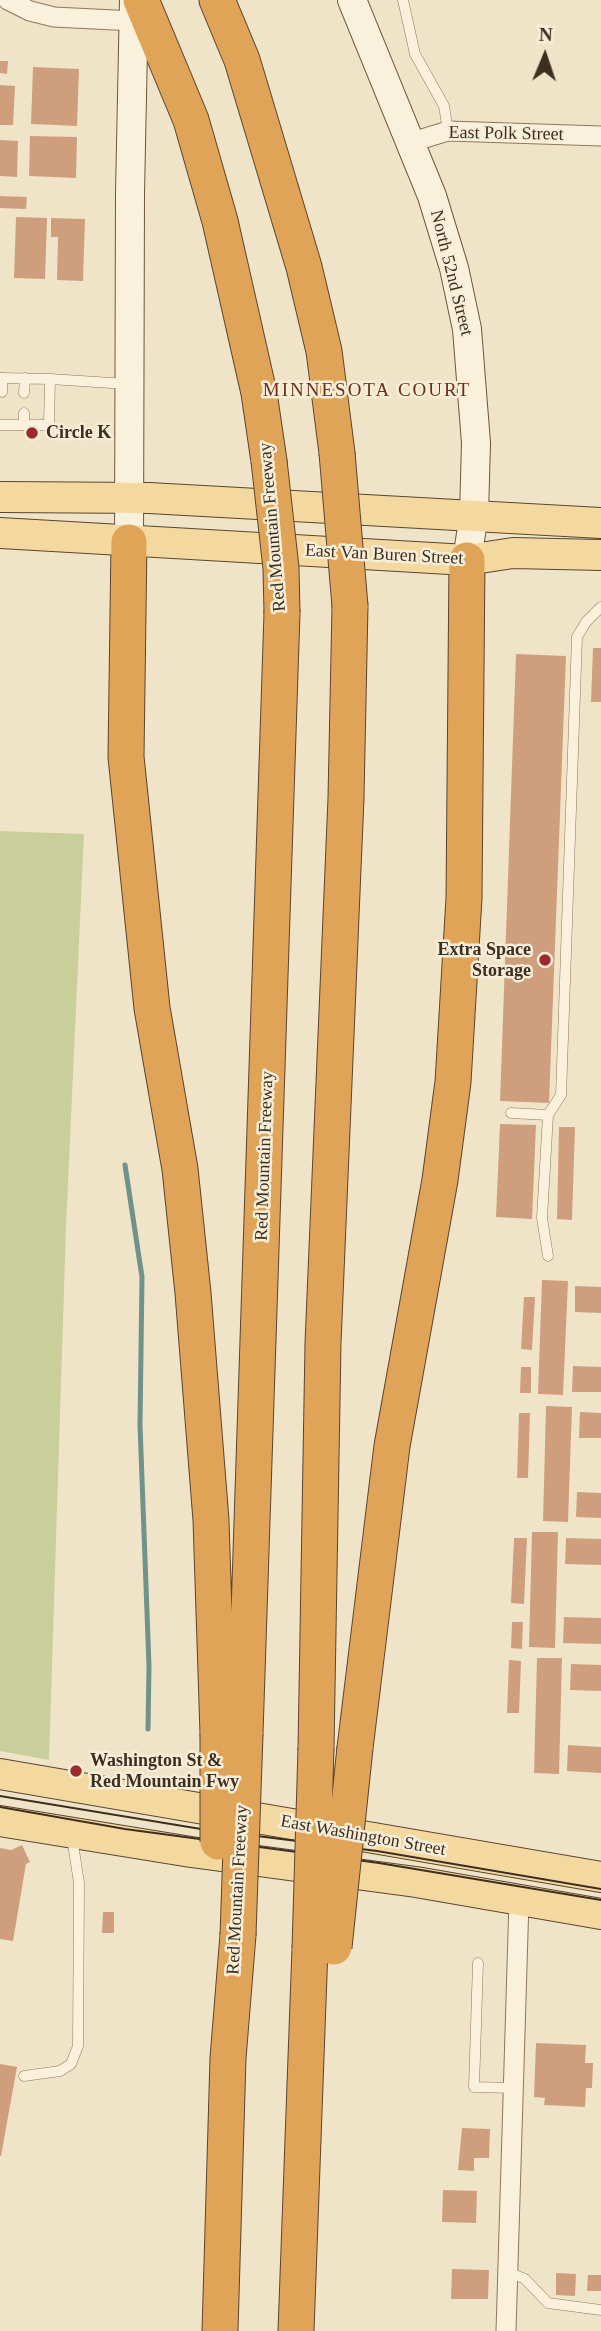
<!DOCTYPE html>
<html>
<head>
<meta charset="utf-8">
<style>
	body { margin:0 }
	#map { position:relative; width:601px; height:2331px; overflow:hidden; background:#f0e4c8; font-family:Georgia,serif }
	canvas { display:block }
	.north { position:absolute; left:510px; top:21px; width:70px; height:70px; -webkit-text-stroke:5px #f7eed8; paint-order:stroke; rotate:2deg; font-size:19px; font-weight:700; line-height:28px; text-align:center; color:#3d2e20 }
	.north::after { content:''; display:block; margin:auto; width:24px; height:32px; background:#3d2e20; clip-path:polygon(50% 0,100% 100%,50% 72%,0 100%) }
</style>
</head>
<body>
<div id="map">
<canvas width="601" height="2331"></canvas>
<div class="north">N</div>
</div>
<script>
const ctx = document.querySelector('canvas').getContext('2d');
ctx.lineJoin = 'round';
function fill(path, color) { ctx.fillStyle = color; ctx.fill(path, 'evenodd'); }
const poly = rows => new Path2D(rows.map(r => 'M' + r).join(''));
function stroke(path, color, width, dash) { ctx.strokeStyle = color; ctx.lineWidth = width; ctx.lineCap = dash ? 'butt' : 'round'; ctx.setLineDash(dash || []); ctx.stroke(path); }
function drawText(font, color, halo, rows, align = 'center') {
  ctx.font = font + ' Georgia,serif'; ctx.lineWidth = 5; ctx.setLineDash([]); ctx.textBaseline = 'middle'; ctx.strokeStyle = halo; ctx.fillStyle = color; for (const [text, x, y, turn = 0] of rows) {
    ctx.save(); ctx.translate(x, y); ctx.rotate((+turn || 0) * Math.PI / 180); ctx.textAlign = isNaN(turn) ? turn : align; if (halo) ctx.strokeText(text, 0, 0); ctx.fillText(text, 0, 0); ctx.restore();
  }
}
fill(poly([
	[0,831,84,834,66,1227,49,1760,0,1751]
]), '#c9cf9b');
stroke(poly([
	[125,1165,142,1277,140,1425,149,1666,148,1729]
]), '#6f938a', 5);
fill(poly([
	[0,61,8,61,7,74,0,73],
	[33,67,79,69,77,126,31,124],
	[0,85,15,86,13,125,0,125],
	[30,136,77,137,76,178,29,176],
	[0,140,18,141,17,177,0,176],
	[0,196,27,197,26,209,0,208],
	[16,217,47,218,45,279,14,278],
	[51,218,85,219,83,281,57,280,58,237,51,237],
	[593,648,601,648,601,702,591,702],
	[516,654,566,656,549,1103,500,1101],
	[500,1124,536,1125,532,1219,496,1217],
	[559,1127,575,1127,572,1220,557,1219],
	[542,1280,568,1281,563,1395,538,1394],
	[575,1286,601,1287,601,1313,575,1312],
	[524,1297,535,1297,532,1350,521,1349],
	[573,1366,601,1367,601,1392,572,1392],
	[521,1367,531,1367,531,1393,520,1393],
	[546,1406,572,1407,568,1522,543,1521],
	[580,1412,601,1413,601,1438,579,1438],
	[519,1413,530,1413,528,1478,517,1478],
	[577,1492,601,1493,601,1518,576,1517],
	[532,1532,558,1532,555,1648,529,1647],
	[514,1538,527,1538,524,1604,511,1603],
	[566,1538,601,1539,601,1565,565,1564],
	[564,1617,601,1618,601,1644,563,1643],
	[512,1622,523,1622,522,1649,511,1648],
	[537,1658,562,1658,559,1774,534,1773],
	[509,1660,521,1661,519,1713,507,1713],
	[571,1664,601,1665,601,1691,570,1690],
	[568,1745,601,1747,601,1773,567,1771],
	[22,1845,30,1862,26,1864,13,1941,0,1939,0,1848,11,1850],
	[103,1912,114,1912,114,1933,102,1933],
	[536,2043,586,2045,585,2063,593,2063,592,2088,586,2088,585,2107,544,2105,545,2098,534,2097],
	[0,2064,17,2067,1,2156,0,2156],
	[462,2128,490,2129,489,2158,474,2158,474,2171,458,2170],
	[443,2190,477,2191,476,2223,442,2222],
	[452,2269,489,2270,488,2299,451,2299],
	[556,2273,576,2274,575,2296,556,2295],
	[588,2275,601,2275,601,2291,587,2291]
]), '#cf9f7d');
const lane = poly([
	[403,0,415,54,444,106,448,131],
	[0,378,50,379,49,425,0,425],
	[50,379,127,384],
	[2,392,2,378],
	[24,393,25,378],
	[24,425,24,413],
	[511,1113,548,1115],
	[548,1256,542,1218,548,1115,561,1095,577,637,586,622,601,607],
	[478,1963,474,2087,512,2088],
	[24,2076,60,2071,71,2064,78,2046,79,1883,72,1837],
	[508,2272,525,2279,548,2303,601,2310]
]);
const street = poly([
	[8,0,30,11,54,17,134,21],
	[412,142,448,131,601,136],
	[506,2331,519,1900]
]);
const secondary = poly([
	[352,0,432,196,454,268,467,329,476,443,474,514,467,560],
	[129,542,130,193,134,0]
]);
const primary = poly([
	[0,497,149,498,601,523],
	[0,533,467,560,513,553,601,555],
	[0,1774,601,1877],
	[0,1821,191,1852,416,1882,601,1914]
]);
const highway = poly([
	[141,0,191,120,220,221,259,393,269,461],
	[217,0,242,60,304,267,324,351,337,453],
	[129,542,126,757,152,1008,180,1169,193,1293,211,1520,218,1734],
	[245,1734,282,613],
	[316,1748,323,1343,346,798,350,606],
	[355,1748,392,1446,440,1180,453,1082,464,898,467,560],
	[220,2331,228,2058,238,1935],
	[296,2331,310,1948]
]);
stroke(lane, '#8d765c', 11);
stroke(street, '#8d765c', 21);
stroke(secondary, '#6f573f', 30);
stroke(primary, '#5b4430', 32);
stroke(highway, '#5b4430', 37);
stroke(lane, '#faf1dc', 10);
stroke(street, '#faf1dc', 19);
stroke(secondary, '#faf1dc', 28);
stroke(primary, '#f3d9a0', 30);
stroke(highway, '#e0a458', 35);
stroke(poly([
	[0,1796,201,1829,377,1851,601,1889],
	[0,1807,125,1829,379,1863,601,1900]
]), '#3d2e20', 2);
const highwayBridge = poly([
	[337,453,350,606],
	[269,461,281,568,282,613],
	[218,1842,218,1734],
	[238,1935,245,1734],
	[334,1947,355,1748],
	[310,1948,316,1748]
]);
stroke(highwayBridge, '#5b4430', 37, []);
stroke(highwayBridge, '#e0a458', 35);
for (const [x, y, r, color] of [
	[32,433,7,"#9e2a2b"],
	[545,960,7,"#9e2a2b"],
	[76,1771,7,"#9e2a2b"]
]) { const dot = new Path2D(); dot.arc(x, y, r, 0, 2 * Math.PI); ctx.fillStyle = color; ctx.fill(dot); stroke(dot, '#f7eed8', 2.5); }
drawText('18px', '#3d2e20', '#f7eed8', [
	["East Polk Street",506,134,1],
	["North 52nd Street",451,273,76],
	["Red Mountain Freeway",273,527,-95],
	["East Van Buren Street",384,555,3],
	["Red Mountain Freeway",265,1156,-88],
	["East Washington Street",363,1836,10],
	["Red Mountain Freeway",238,1890,-87]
]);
drawText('bold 18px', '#3d2e20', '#f7eed8', [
	["Circle K",46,433],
	["Extra Space",531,950,"right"],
	["Storage",531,971,"right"],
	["Washington St &",90,1761],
	["Red Mountain Fwy",90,1782]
], 'left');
ctx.letterSpacing = '2px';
drawText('19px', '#6b2e1e', '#f7eed8', [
	["MINNESOTA COURT",367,391]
]);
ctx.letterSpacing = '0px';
</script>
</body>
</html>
